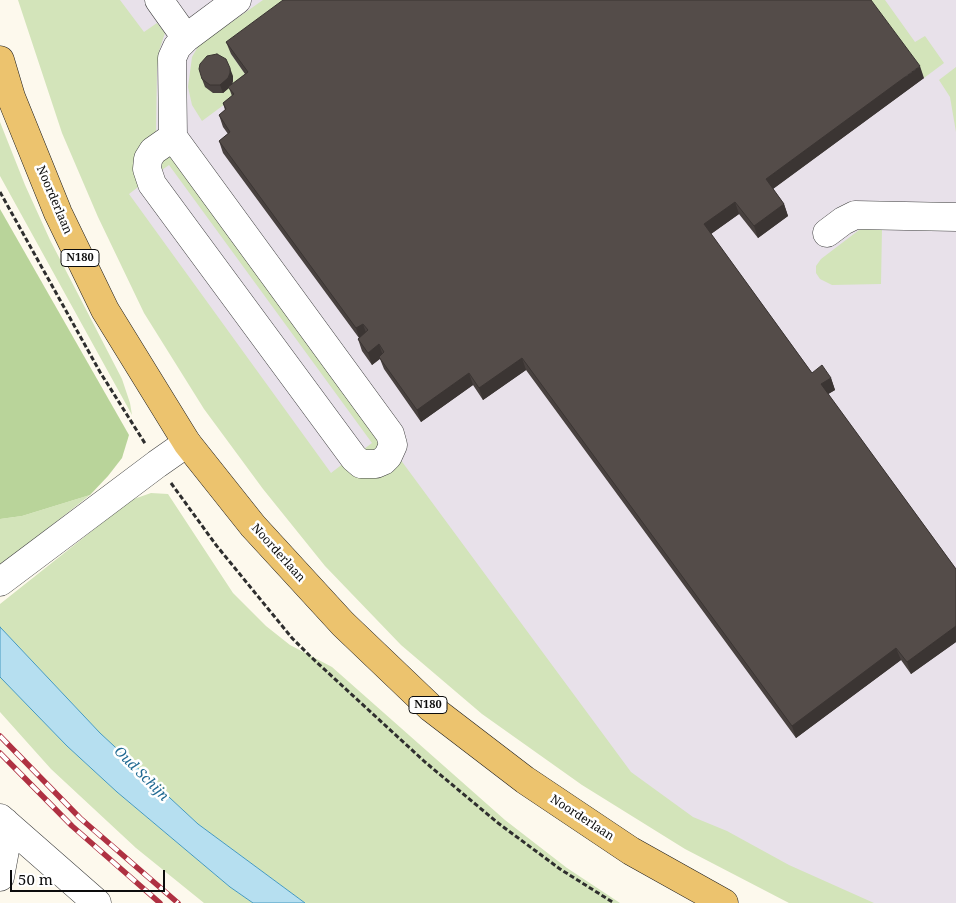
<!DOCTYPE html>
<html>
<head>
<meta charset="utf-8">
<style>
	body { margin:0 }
	#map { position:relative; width:956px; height:903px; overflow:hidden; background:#fdf9ed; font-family:"Noto Serif",serif }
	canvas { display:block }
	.scale { position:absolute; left:10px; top:870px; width:155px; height:22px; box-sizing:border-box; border:2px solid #0c0c0c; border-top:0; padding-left:6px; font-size:15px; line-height:18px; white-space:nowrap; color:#0c0c0c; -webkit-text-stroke:4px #fff; paint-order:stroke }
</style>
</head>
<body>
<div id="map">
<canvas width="956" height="903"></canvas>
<div class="scale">50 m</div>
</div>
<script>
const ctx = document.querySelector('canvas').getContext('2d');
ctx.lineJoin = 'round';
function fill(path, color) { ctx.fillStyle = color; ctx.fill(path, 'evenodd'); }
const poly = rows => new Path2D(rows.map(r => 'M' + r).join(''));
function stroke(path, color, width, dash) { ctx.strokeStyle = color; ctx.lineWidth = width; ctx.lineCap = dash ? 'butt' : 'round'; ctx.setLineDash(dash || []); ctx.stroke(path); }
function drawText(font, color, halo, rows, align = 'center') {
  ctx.font = font + ' "Noto Serif",serif'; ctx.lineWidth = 5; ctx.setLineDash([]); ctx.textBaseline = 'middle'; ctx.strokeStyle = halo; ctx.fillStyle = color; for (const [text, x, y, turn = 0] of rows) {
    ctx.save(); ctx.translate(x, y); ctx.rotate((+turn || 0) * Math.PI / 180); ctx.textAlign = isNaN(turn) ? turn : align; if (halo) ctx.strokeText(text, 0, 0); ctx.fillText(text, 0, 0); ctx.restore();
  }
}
fill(poly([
	[39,0,956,0,956,903,849,903,659,813,202,363]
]), '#e8e1ea');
fill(poly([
	[18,0,120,0,144,32,157,23,165,33,159,51,157,70,156,131,142,184,129,194,331,473,344,463,400,459,631,772,693,817,727,831,789,865,874,903,789,903,685,849,582,785,482,714,401,645,325,566,263,489,204,409,144,313,98,217,62,133],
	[263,0,293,0,231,54,252,84,202,121,192,105,188,87,192,57,199,45],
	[867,0,885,0,915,42,925,36,944,63,924,78],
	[956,67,956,132,950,97,939,80],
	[0,122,25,185,50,240,122,379,130,403,132,415,0,176],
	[172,155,379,438,379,443,376,452,360,452,372,443,169,165,159,172,160,160],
	[868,227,882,228,881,284,832,285,820,279,816,273,816,266,821,259,859,230],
	[151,493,168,494,233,593,266,626,290,645,332,667,505,820,567,868,620,903,305,903,198,824,100,733,0,627,0,604,131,500],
	[90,495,0,566,0,519,22,516],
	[0,677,67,746,117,792,230,887,253,903,204,903,136,848,51,769,0,712]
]), '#d3e4ba');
fill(poly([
	[0,209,129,435,122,458,108,476,90,495,22,516,0,519]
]), '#b9d49a');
const water = poly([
	[0,627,100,733,198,824,305,903,253,903,230,887,117,792,67,746,0,677,0,627]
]);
fill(water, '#b6dff0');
stroke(water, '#4499c0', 1);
const minor = poly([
	[159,0,186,38],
	[173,137,153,151,148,159,147,169,152,184,354,458,361,464,376,464,383,461,388,456,393,445,390,434,173,137,172,58,177,47,186,38,237,0],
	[827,233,843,221,855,215,956,217],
	[0,582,157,464,187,443],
	[0,818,97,903],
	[0,877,8,834,5,822]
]);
const major = poly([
	[0,60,11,97,58,213,105,310,187,443,253,526,343,624,431,708,525,780,631,851,724,903]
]);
stroke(minor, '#3f3f3f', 29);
stroke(major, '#1d1d1d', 29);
stroke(poly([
	[0,192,100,372,146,445],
	[171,483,216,545,292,638,311,657,425,762,498,823,560,869,614,903]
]), '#2e2e2e', 3, [5, 2.5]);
stroke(minor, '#fff', 28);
stroke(major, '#ecc36e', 28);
const rail = poly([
	[0,736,80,818,178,903],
	[0,753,72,826,160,903]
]);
stroke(rail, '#af3142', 5.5);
stroke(rail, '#fff', 4, [11]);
fill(poly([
	[226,42,924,78,773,189,784,204,788,216,758,238,739,214,711,234,812,373,831,378,835,390,828,394,956,569,956,642,911,674,901,660,796,738,526,370,483,400,473,385,421,422,384,369,380,359,372,365,362,351,358,339,359,338,223,153,219,141,228,134,223,127,219,115,225,110,223,103,232,96,229,88,223,93,213,93,205,87,202,79,233,76,233,81,232,85,245,74,231,54]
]), '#48413f');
fill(poly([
	[920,66,924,78,770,191,766,179],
	[230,68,233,76,233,81,231,86,223,93,220,85],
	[735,202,739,214,708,236,704,224],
	[784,204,788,216,758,238,754,226],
	[363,324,367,336,360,340,356,328],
	[379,344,383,356,372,365,368,353],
	[522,358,526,370,483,400,479,388],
	[469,373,473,385,421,422,417,410],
	[831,378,835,390,825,396,821,384],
	[956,626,956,642,911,674,907,662],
	[896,648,901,660,796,738,792,726]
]), '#3b3533');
const building = poly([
	[283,0,871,0,920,66,766,179,784,204,754,226,735,202,704,224,812,373,822,365,831,378,821,384,956,569,956,626,907,662,896,648,792,726,522,358,479,388,469,373,417,410,379,357,384,352,379,344,368,353,358,339,368,330,363,324,356,328,219,141,230,132,219,115,226,109,223,103,234,94,228,87,248,72,226,42,283,0],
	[217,54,226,59,230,68,230,73,228,78,220,85,210,85,202,79,199,69,200,64,207,56,217,54]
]);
fill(building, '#544c49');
stroke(building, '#3b3533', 1);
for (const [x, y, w] of [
	[80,258,38],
	[428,705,38]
]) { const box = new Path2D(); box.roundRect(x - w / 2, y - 8.5, w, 17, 4); ctx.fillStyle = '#fff'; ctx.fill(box); stroke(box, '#0c0c0c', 1); }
drawText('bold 11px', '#0c0c0c', null, [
	["N180",80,258],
	["N180",428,705]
]);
drawText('12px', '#0c0c0c', '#fff', [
	["Noorderlaan",54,200,67],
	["Noorderlaan",278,553,48],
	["Noorderlaan",582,818,33]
]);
drawText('italic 14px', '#216a92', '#fff', [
	["Oud Schijn",141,774,45]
]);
</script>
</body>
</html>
